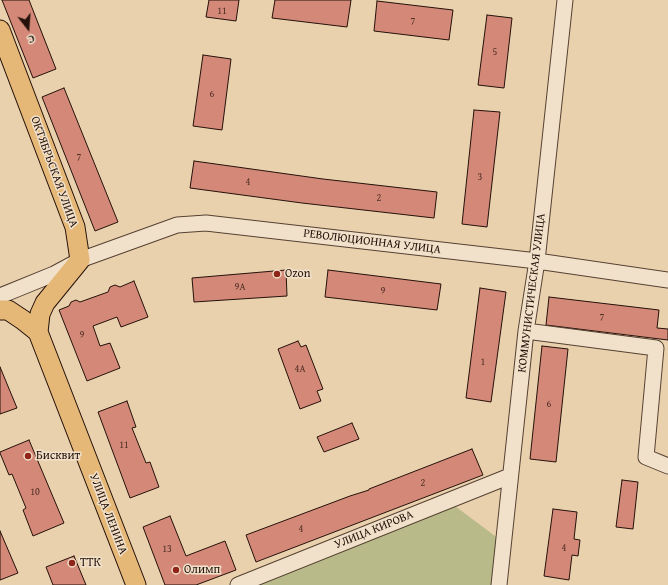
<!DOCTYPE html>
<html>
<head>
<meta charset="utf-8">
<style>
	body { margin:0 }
	#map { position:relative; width:668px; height:585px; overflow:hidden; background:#ead1ae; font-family:"Gentium Book Plus",serif }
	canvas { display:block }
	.north { position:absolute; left:8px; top:8px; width:40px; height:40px; -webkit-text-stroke:3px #f1e1ca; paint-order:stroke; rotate:163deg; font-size:11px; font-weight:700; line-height:16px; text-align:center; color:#241109 }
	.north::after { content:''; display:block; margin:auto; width:14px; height:18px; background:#241109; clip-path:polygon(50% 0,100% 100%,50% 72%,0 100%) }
</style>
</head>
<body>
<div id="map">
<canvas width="668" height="585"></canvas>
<div class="north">С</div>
</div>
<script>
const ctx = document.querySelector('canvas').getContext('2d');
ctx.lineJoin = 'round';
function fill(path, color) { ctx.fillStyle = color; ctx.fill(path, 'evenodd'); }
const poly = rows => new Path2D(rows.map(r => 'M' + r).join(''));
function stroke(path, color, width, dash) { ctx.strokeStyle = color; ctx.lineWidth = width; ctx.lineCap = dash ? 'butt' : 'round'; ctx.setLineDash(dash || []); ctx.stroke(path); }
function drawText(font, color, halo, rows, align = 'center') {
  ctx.font = font + ' "Gentium Book Plus",serif'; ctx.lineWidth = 3; ctx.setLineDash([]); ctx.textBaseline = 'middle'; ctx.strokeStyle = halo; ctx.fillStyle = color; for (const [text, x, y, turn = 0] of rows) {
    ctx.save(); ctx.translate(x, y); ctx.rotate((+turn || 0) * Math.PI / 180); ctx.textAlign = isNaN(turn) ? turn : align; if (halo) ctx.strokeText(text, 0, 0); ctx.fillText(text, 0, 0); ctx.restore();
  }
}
fill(poly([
	[455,506,499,539,493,585,252,585]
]), '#b8bb89');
const building = poly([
	[2,0,29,0,56,69,33,78,2,0],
	[209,0,239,0,236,21,206,17,209,0],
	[275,0,351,0,347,27,272,18,275,0],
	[377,1,453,10,449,40,374,31,377,1],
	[487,15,512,18,504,88,478,85,487,15],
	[203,55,231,59,222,130,193,126,203,55],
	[64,88,118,222,95,231,42,97,64,88],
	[474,110,500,112,487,227,462,224,474,110],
	[194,161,323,179,437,192,434,218,302,203,190,188,194,161],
	[286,270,287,296,194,302,192,278,286,270],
	[328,270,441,284,437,310,325,297,328,270],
	[134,281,148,317,121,327,117,317,93,326,100,346,110,343,120,368,87,381,59,310,69,306,71,302,76,300,80,302,108,292,110,287,115,285,120,287,134,281],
	[480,288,506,292,491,402,466,398,480,288],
	[549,297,659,310,657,328,668,329,668,340,546,325,549,297],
	[298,341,301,347,306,345,323,389,317,391,321,401,300,409,278,349,298,341],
	[542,346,568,349,556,462,530,459,542,346],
	[0,367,17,408,0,414,0,367],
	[127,401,136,427,132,428,146,463,150,462,159,487,130,498,98,412,127,401],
	[352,423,359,439,324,452,317,437,352,423],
	[29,440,64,523,33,536,23,510,26,508,12,474,9,475,0,453,0,452,29,440],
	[472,449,483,475,256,562,246,535,350,496,369,490,369,489,472,449],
	[622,480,638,482,633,529,616,527,622,480],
	[553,509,577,512,574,539,580,540,578,556,572,555,569,580,544,576,553,509],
	[170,516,186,556,225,541,236,570,196,585,165,585,143,527,170,516],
	[0,531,18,573,0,580,0,531],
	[74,556,86,585,53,585,46,567,74,556]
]);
fill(building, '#d38878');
stroke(building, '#241109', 1);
const minor = poly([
	[0,296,54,274,80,260,105,251,177,225,206,223,537,261,668,280],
	[526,331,656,348,646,457,668,466],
	[238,585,510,476],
	[499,585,526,331,537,261,565,0]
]);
const major = poly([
	[0,30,75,227,80,260,45,303,40,314,38,332,136,585],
	[0,310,8,310,23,320,38,332]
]);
stroke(minor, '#564132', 17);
stroke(major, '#241109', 21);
stroke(minor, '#f1e1ca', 15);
stroke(major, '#e5b877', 19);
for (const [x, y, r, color] of [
	[277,274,4,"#8f2418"],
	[28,456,4,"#8f2418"],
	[72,563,4,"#8f2418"],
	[176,570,4,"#8f2418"]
]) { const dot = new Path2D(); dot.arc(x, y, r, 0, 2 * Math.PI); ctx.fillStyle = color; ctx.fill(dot); stroke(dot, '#f1e1ca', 1.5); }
drawText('10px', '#502f25', null, [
	["11",222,11],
	["7",413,21],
	["5",495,52],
	["6",212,94],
	["7",79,157],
	["3",480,177],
	["4",248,182],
	["2",379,198],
	["9А",240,287],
	["9",383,291],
	["7",602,317],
	["9",82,335],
	["1",483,362],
	["4А",300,369],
	["6",549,404],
	["11",124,445],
	["2",423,483],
	["10",35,492],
	["4",301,529],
	["4",564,548],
	["13",167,549]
]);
drawText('12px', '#241109', '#f1e1ca', [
	["ОКТЯБРЬСКАЯ УЛИЦА",54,172,70],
	["РЕВОЛЮЦИОННАЯ УЛИЦА",372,242,7],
	["КОММУНИСТИЧЕСКАЯ УЛИЦА",532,293,-83],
	["УЛИЦА ЛЕНИНА",108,514,69],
	["УЛИЦА КИРОВА",374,530,-22]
]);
drawText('12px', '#241109', '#f1e1ca', [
	["Ozon",285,274],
	["Бисквит",36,456],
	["ТТК",80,563],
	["Олимп",184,570]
], 'left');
</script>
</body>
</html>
